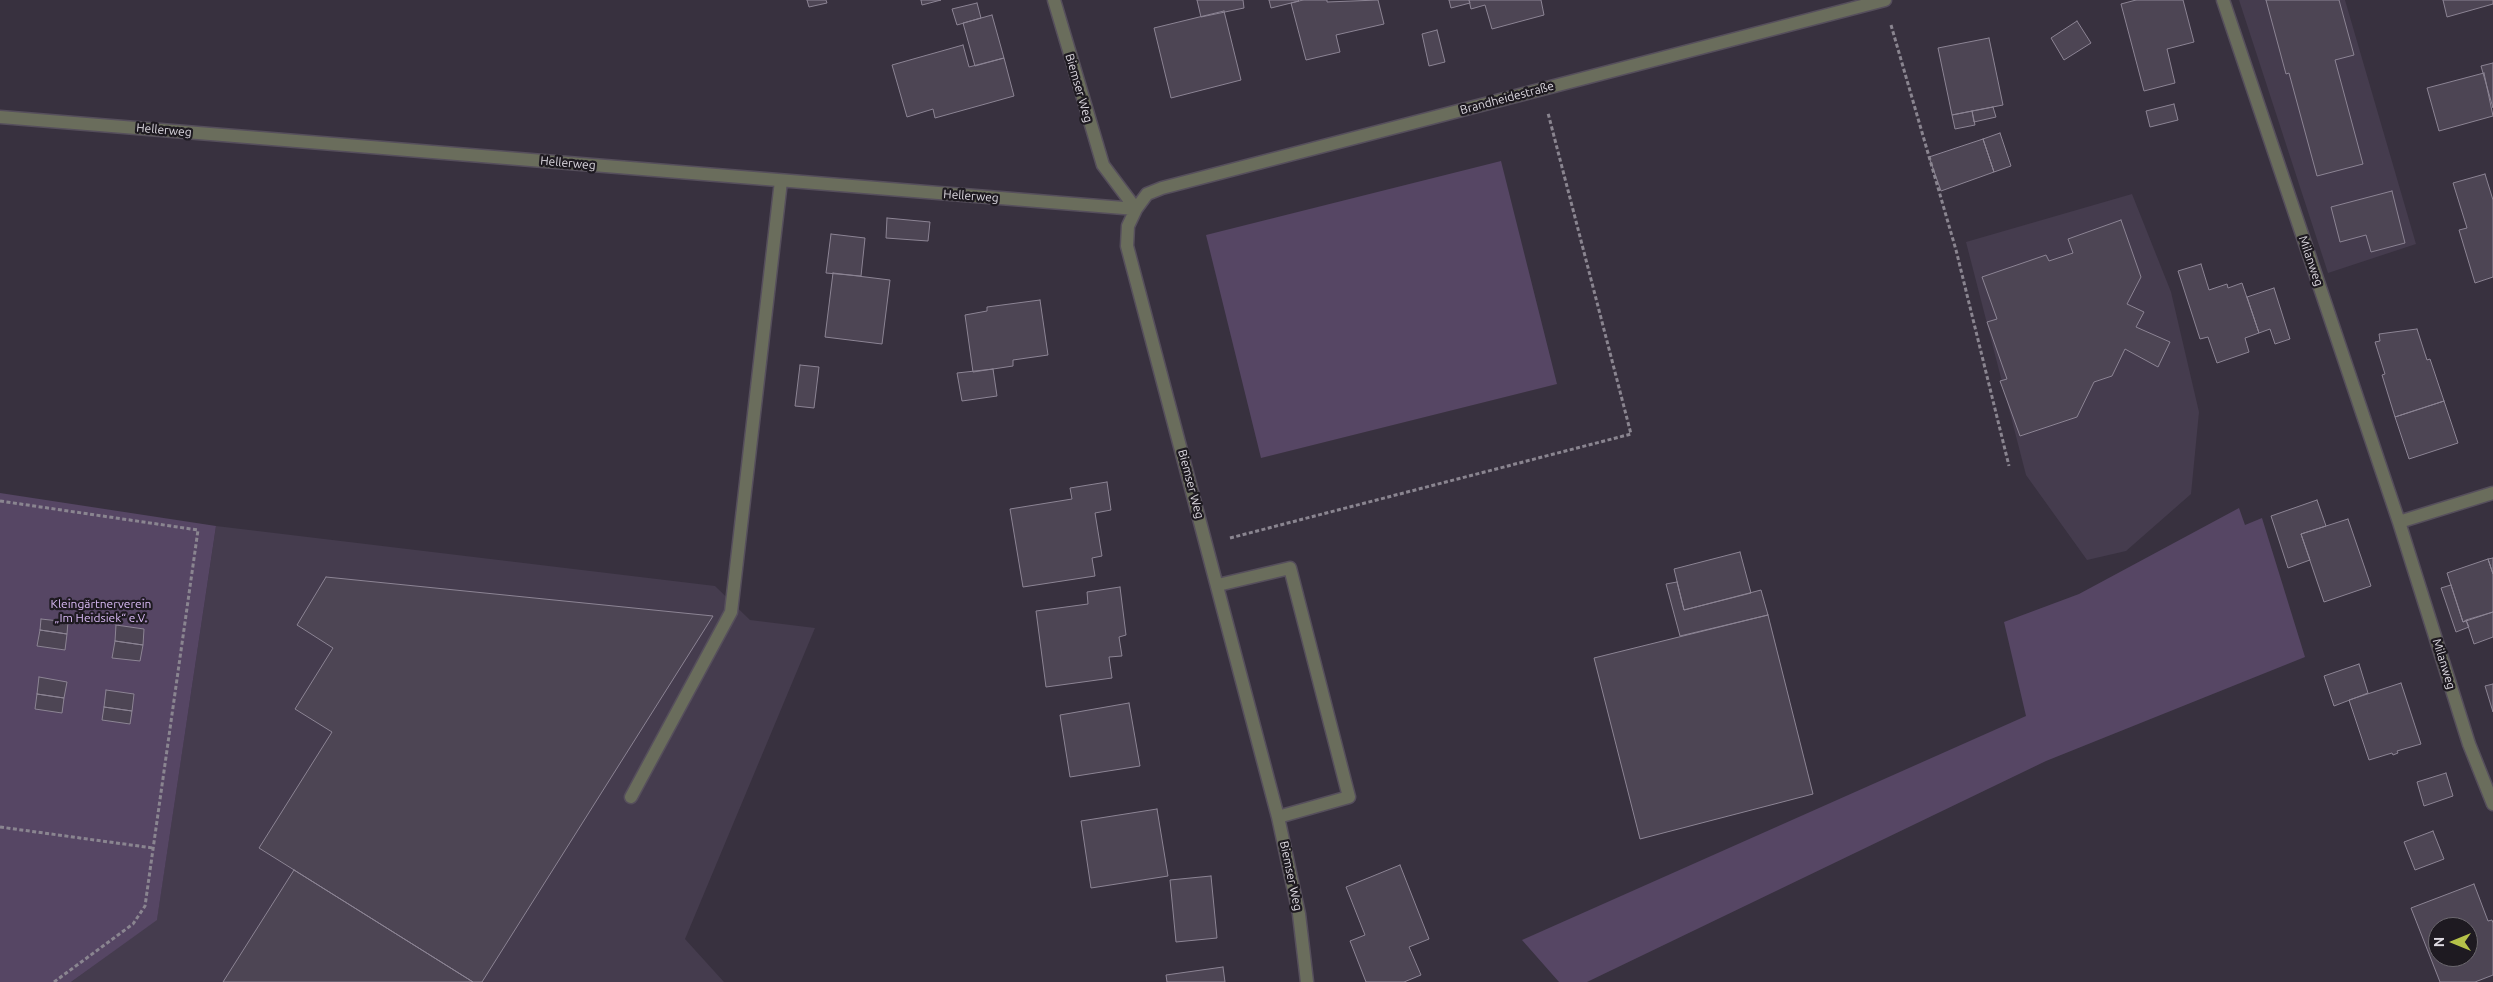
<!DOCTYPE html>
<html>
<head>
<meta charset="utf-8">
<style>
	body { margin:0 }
	#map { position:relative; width:2493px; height:982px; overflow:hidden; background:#38313f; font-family:Ubuntu,sans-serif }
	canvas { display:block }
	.north { position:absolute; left:2428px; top:917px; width:50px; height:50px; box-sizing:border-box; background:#1e1a21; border:1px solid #6b676e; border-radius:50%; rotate:270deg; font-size:14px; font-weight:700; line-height:20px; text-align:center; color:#dedae2 }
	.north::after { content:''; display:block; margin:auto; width:18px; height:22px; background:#b5c249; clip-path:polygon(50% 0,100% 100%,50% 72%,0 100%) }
</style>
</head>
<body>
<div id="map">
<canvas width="2493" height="982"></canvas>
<div class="north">N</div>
</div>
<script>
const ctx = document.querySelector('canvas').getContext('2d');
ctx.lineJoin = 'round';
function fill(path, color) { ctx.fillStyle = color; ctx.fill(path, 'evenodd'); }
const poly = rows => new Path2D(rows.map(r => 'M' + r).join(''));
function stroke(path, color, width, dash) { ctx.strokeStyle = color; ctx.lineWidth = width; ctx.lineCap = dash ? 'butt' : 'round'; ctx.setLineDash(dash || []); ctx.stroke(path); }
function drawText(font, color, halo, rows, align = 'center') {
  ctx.font = font + ' Ubuntu,sans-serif'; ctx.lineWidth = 4.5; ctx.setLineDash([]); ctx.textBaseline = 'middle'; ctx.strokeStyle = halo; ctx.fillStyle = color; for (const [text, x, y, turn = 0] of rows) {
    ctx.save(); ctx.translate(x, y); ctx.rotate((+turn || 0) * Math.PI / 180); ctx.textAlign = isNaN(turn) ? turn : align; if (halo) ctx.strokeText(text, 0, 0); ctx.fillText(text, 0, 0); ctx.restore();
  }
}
fill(poly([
	[2239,0,2345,0,2416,244,2328,273],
	[2132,194,2171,292,2199,412,2191,494,2126,551,2087,560,2026,475,1966,242],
	[216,526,715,586,750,620,815,628,685,939,724,982,71,982,157,919]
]), '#453c4e');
fill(poly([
	[1501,161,1557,384,1261,458,1206,235],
	[0,493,216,526,157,920,71,982,0,982],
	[2239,508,2245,525,2262,518,2305,657,2046,761,1587,982,1559,982,1522,940,2026,716,2004,622,2079,594]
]), '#564664');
const building = poly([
	[807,0,826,0,827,3,809,7,807,0],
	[921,0,941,0,922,5,921,0],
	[1197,0,1243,0,1244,8,1201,17,1197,0],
	[1269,0,1298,0,1299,1,1271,8,1269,0],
	[1303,0,1327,0,1327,2,1378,0,1384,24,1336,35,1340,52,1306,60,1291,3,1303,0],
	[1449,0,1469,0,1470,3,1451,8,1449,0],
	[1469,0,1541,0,1544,15,1492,29,1485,5,1471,9,1469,0],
	[2136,0,2183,0,2194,42,2167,49,2175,83,2144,91,2121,4,2136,0],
	[2266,0,2339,0,2354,55,2335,60,2363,164,2317,176,2289,73,2286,74,2266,0],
	[2443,0,2493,0,2493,4,2447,17,2443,0],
	[977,3,981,18,957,25,952,9,977,3],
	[1224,11,1241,80,1171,98,1154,28,1224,11],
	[992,15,1004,58,975,66,963,23,992,15],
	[2077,21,2091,43,2064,60,2051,38,2077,21],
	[1437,30,1445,62,1429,66,1422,34,1437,30],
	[1989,38,2003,105,1952,115,1938,48,1989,38],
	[963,45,969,67,1004,58,1014,96,935,118,933,109,907,117,892,65,963,45],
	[2493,63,2493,108,2481,66,2493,63],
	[2484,73,2493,116,2439,131,2427,88,2484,73],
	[2174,104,2178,120,2150,127,2146,111,2174,104],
	[1993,107,1996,117,1974,122,1972,111,1993,107],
	[1972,111,1975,125,1955,129,1952,115,1972,111],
	[2000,133,2011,166,1994,172,1983,139,2000,133],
	[1983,139,1994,172,1941,191,1929,157,1983,139],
	[2485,174,2493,200,2493,277,2475,283,2459,230,2467,228,2453,183,2485,174],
	[2392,191,2405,243,2371,252,2366,235,2340,242,2331,207,2392,191],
	[887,218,930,222,928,241,886,238,887,218],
	[2121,220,2141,277,2127,304,2144,312,2136,327,2170,342,2158,367,2125,349,2112,376,2094,382,2077,417,2020,436,2000,381,2007,379,1987,322,1997,319,1982,277,2046,255,2049,261,2073,253,2068,239,2121,220],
	[831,234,865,238,861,276,826,273,831,234],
	[2201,264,2209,290,2227,284,2228,288,2242,283,2259,333,2245,338,2249,352,2217,363,2208,337,2200,339,2178,271,2201,264],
	[833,273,890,280,882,344,825,337,833,273],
	[2274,288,2290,339,2275,344,2270,329,2259,333,2247,297,2274,288],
	[1040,300,1048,355,1013,360,1013,366,973,372,965,315,987,311,987,307,1040,300],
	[2417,329,2427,360,2430,359,2444,401,2395,417,2382,375,2385,374,2375,342,2380,341,2379,334,2417,329],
	[800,365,819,367,814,408,795,406,800,365],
	[993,369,997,396,962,401,957,373,993,369],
	[2444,401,2458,443,2409,459,2395,417,2444,401],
	[1107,482,1111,510,1095,513,1102,556,1092,558,1095,576,1023,587,1010,509,1072,499,1070,488,1107,482],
	[2317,500,2326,526,2301,534,2310,560,2288,568,2271,516,2317,500],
	[2348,519,2371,586,2324,602,2301,534,2348,519],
	[1740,552,1751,593,1684,610,1674,569,1740,552],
	[2493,558,2493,574,2488,559,2493,558],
	[2488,559,2493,574,2493,612,2463,622,2447,573,2488,559],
	[326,577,713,616,482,982,473,982,259,848,332,732,295,709,333,648,297,625,326,577],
	[1677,582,1684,610,1761,590,1768,615,1680,636,1666,584,1677,582],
	[2451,585,2463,622,2466,620,2469,627,2456,632,2441,588,2451,585],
	[1120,587,1126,635,1119,637,1122,656,1109,657,1112,678,1046,687,1036,611,1088,604,1087,592,1120,587],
	[2493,612,2493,637,2474,644,2466,620,2493,612],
	[1768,615,1813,794,1640,839,1594,658,1768,615],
	[41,619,68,622,67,634,40,630,41,619],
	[116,625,144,629,143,645,115,641,116,625],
	[40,630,67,634,65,650,37,646,40,630],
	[115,641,143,645,140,661,112,658,115,641],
	[2359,664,2368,693,2334,706,2324,676,2359,664],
	[39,677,67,682,64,698,37,694,39,677],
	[2401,683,2421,744,2397,751,2398,753,2393,755,2392,753,2369,760,2349,700,2401,683],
	[2493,684,2493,712,2485,686,2493,684],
	[106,690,134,694,132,711,104,707,106,690],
	[37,694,64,698,62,713,35,709,37,694],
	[1129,703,1140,766,1070,777,1060,715,1129,703],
	[104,707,132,711,130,724,102,720,104,707],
	[2446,773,2453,796,2424,806,2417,782,2446,773],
	[1157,809,1168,876,1091,888,1081,821,1157,809],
	[2433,831,2444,859,2415,870,2404,842,2433,831],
	[1400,865,1429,939,1409,947,1421,975,1404,982,1366,982,1350,941,1365,935,1346,887,1400,865],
	[294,870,473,982,223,982,294,870],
	[1211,876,1217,938,1176,942,1170,880,1211,876],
	[2474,884,2488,921,2492,920,2493,923,2493,975,2475,982,2440,982,2411,908,2474,884],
	[2438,927,2468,927,2468,957,2438,957,2438,927],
	[1223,967,1225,982,1167,982,1166,975,1223,967]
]);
fill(building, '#4d4554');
stroke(building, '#8c8494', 1);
const minor = poly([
	[1054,0,1103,165,1136,209],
	[2223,0,2399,522,2469,744,2493,804],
	[0,117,1136,209],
	[2399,522,2493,493],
	[1218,585,1290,568,1349,797,1278,817],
	[631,797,731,612,781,181],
	[1307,982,1299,914,1278,817,1127,246,1128,226,1136,209,1147,194,1162,188,1885,0]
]);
stroke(minor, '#564f5c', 15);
stroke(poly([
	[1891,25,1956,250,2009,466],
	[0,501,198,530,145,906,133,924,54,982],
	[1230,538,1631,434,1548,113],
	[0,827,153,848]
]), '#8a8590', 3, [4, 2.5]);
stroke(minor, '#6a6d5c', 12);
drawText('12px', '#dedae2', '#1e1a21', [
	["Biemser Weg",1079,88,74],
	["Brandheidestraße",1507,98,-15],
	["Hellerweg",164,130,5],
	["Hellerweg",568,163,5],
	["Hellerweg",971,196,4],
	["Milanweg",2311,261,71],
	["Biemser Weg",1191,484,75],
	["Milanweg",2444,664,73],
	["Biemser Weg",1291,876,78]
]);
drawText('12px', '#d9baf5', '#1e1a21', [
	["Kleingärtnerverein",101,604],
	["„Im Heidsiek“ e.V.",101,618]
]);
</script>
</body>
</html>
